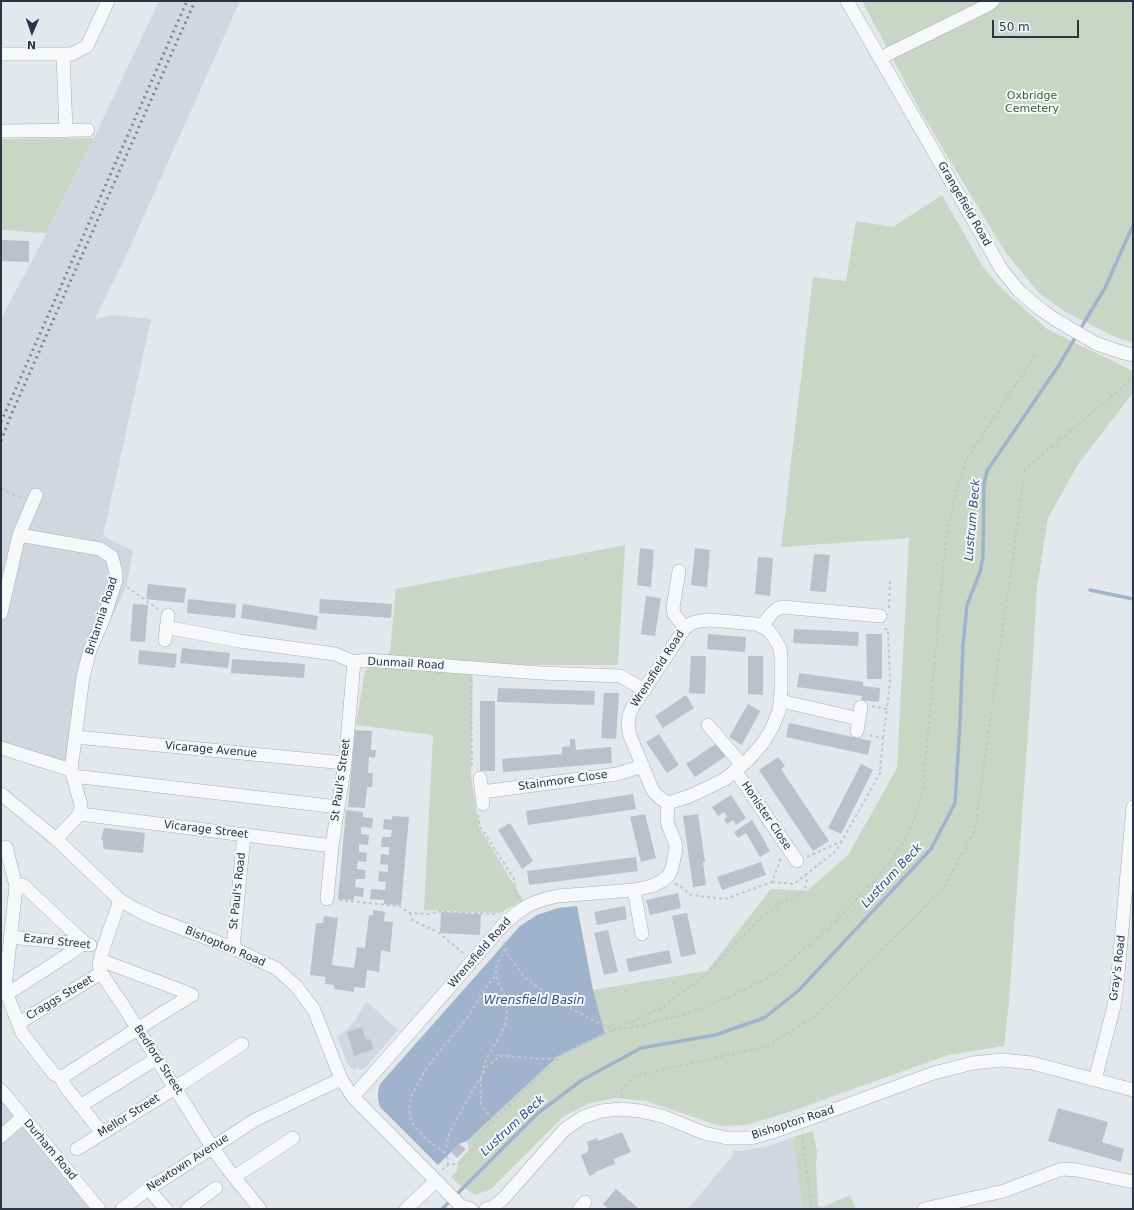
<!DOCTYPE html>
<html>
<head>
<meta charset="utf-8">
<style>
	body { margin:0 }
	#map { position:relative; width:1134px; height:1210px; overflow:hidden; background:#e4e7ec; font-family:"DejaVu Sans",sans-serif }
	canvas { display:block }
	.frame { position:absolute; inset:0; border:2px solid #2b3445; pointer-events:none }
	.north { position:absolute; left:12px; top:12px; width:40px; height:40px; -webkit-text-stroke:3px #f4f6f9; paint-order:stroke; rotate:182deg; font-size:11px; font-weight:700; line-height:16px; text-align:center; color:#2b3445 }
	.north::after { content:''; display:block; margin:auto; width:14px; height:18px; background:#2b3445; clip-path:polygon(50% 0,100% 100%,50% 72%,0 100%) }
	.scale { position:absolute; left:992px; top:20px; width:87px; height:18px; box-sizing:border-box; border:2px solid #2b3445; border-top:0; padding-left:5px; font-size:12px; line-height:14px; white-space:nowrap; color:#2b3445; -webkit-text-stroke:3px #f4f6f9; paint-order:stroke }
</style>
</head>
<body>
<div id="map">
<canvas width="1134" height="1210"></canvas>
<div class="frame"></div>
<div class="north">N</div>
<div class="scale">50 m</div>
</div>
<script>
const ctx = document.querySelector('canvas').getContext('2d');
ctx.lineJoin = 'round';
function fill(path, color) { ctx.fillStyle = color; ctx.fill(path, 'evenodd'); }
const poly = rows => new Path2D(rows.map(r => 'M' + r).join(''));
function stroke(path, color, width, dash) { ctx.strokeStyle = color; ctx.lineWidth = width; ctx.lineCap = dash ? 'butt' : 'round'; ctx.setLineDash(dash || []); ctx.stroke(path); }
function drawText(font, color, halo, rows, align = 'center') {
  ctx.font = font + ' "DejaVu Sans",sans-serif'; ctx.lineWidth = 4; ctx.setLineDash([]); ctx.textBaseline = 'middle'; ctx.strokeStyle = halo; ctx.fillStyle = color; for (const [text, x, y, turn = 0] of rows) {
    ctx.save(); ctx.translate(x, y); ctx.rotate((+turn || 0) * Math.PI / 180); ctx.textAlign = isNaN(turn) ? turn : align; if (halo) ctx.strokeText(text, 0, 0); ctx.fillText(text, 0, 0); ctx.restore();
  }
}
fill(poly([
	[159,1,240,1,130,247,95,319,112,315,151,319,103,536,133,551,126,587,95,655,69,774,1,754,1,319,44,238,94,138],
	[366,1001,398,1030,365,1068,360,1070,359,1068,356,1068,355,1071,348,1065,337,1036,347,1030,355,1021],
	[1,1081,106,1209,1,1209],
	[793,1137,804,1209,688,1209,733,1155,733,1151,742,1151,768,1146]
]), '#d2d6de');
fill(poly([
	[862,1,1133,1,1133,343,1111,335,1066,312,1040,294,1005,252,921,112],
	[94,138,46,233,1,230,1,139],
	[942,195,983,267,1002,289,1047,329,1133,371,1133,393,1079,463,1048,518,1037,587,1031,689,1009,1001,1004,1046,948,1055,789,1112,746,1125,720,1126,646,1101,615,1098,590,1103,564,1116,491,1189,475,1195,457,1183,451,1177,457,1171,458,1162,469,1149,467,1141,558,1056,605,1034,593,990,707,971,771,889,807,891,848,855,897,768,909,538,781,547,813,277,846,281,856,221,893,227],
	[625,545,618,665,473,665,471,776,479,827,523,900,500,913,424,910,433,735,356,725,365,671,390,652,396,589],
	[813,1131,817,1152,816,1166,818,1206,823,1207,850,1195,856,1209,803,1208,793,1137]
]), '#c9d6c5');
fill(poly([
	[577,906,593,990,605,1034,558,1056,467,1141,459,1144,438,1165,380,1107,378,1100,378,1092,380,1084,520,926,537,915,558,908]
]), '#9fb4cc');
stroke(poly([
	[1090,590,1133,599],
	[442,1209,538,1113,582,1080,641,1048,715,1035,764,1018,798,991,931,849,955,803,960,722,963,645,967,605,980,572,983,557,984,484,987,471,1059,365,1091,311,1105,288,1133,225]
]), '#9fb4cc', 3.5);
fill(poly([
	[1,240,29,241,29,262,1,261],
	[640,548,654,550,651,587,637,585],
	[695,548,710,550,707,587,691,585],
	[814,554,830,555,826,592,810,591],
	[758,557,773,558,770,596,755,594],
	[148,584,186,588,184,603,146,599],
	[646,596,661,598,655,636,641,634],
	[188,599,236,604,235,618,187,613],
	[320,599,392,604,391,618,319,613],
	[133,604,148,605,145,642,130,641],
	[243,604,318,616,316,630,241,618],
	[794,629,859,632,858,646,793,643],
	[708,634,746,637,745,652,707,649],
	[866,634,882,634,882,679,867,679],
	[182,648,230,653,228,668,180,663],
	[139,650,177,654,175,668,138,664],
	[691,656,706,656,705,694,689,693],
	[748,656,763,656,763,695,748,694],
	[232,659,305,664,304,678,231,673],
	[799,673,863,682,863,686,880,688,879,702,861,700,862,696,797,687],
	[498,688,595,691,594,705,497,702],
	[604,693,619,693,616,739,601,738],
	[686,695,694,708,663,728,655,716],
	[480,701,495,701,495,771,480,771],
	[748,704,760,711,742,745,729,737],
	[789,723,871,741,868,755,786,737],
	[355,730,372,731,371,750,376,750,375,758,369,757,368,773,373,773,372,787,367,787,365,808,348,807],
	[659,734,679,765,667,773,646,742],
	[570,739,575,739,576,750,611,747,612,763,503,772,502,759,562,754,562,747,570,746],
	[717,743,726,756,695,777,686,764],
	[778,757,785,766,781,769,829,841,813,851,759,770],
	[861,764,873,770,841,834,828,828],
	[633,794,636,809,528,825,526,811],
	[731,795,746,818,736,825,733,820,727,824,724,819,727,817,724,812,718,816,712,807],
	[346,810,363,812,363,817,373,818,372,828,361,827,361,834,369,835,368,845,359,844,359,852,367,853,366,862,358,861,357,869,366,870,365,879,356,879,355,887,364,888,363,897,354,896,354,900,338,899],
	[645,814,656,858,641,862,630,817],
	[698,814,705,862,703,862,706,885,693,887,683,816],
	[392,816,409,817,401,905,384,904,384,900,370,899,371,889,385,890,386,882,378,881,379,871,388,872,388,865,380,864,381,854,389,855,389,847,381,847,382,837,391,837,392,830,383,829,384,819,392,820],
	[752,820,767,845,766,845,770,851,760,857,746,833,738,838,734,832],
	[510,823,533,861,522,869,498,830],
	[104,828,145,833,143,853,104,849,103,845,103,840,101,840],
	[636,857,638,871,529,885,527,871],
	[761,862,766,875,722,890,717,877],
	[678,893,681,908,650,915,646,900],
	[625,906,627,919,597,925,594,912],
	[373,910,385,912,384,921,393,922,390,952,381,950,379,972,367,970,365,988,354,987,354,992,334,989,334,985,325,984,326,977,310,975,316,923,323,923,324,916,338,918,332,965,354,968,357,947,365,948,369,915,373,915],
	[441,912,481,914,480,935,440,933],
	[687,913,696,954,681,957,672,916],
	[608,930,618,972,604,975,594,933],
	[669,950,672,963,629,972,626,959],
	[362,1027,366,1040,370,1039,374,1049,354,1056,347,1032],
	[1058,1108,1108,1122,1102,1142,1124,1149,1121,1162,1048,1141],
	[622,1132,631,1152,614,1159,615,1164,595,1172,596,1173,589,1176,581,1155,588,1152,587,1150,589,1149,587,1142,597,1138,598,1141],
	[459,1144,466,1149,457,1158,451,1152],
	[616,1189,639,1209,609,1209,603,1204]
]), '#bbc0ca');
const minor = poly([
	[847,1,1002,270,1019,291,1040,309,1056,320,1097,344,1124,353,1133,355],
	[1,54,72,54,87,46,108,1],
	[63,54,66,131],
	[880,58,988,5,993,1],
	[1,131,88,130],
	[19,535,100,549,112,557,116,573,116,580,103,620,90,650,83,677,71,770,81,805,80,814,56,839],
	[679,571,673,608,674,614,685,628],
	[1,613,19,535,36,495],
	[710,620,756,624,768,630,773,636,780,648,781,658,781,692,779,711,772,728,763,743,747,761,725,779,713,785,690,796,668,803,660,798,653,791,630,736,628,725,629,716,632,708,685,628,692,623,700,621,710,620],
	[762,626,772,613,777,609,783,607,880,616],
	[166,627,239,641,335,654,354,662,368,660,540,673,620,676,645,690],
	[165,640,168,615],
	[781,701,859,719],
	[708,725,742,765],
	[857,731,861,707],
	[76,737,345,763],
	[1,748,71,770],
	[735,770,797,861],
	[73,776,338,807],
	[480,778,483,804],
	[482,792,617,774,643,766],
	[1,794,56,839,120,900,137,910,154,918,233,948,277,969,296,986,314,1010,341,1079,353,1097,461,1206,471,1209],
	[80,814,332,846],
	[6,847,16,886],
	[634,890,642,934],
	[327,899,332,846,345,763,354,662],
	[120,900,104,946,99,964,101,973,124,1007,212,1147,227,1168,260,1209],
	[10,937,90,945],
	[87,945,23,885,16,886,5,988,7,994,22,1033,53,1073,61,1078,65,1086,102,1133],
	[233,948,244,835],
	[100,960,175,988,192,995],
	[7,994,69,954,82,944],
	[19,1023,101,973],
	[61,1078,137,1029,192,995],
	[1095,1080,1114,1006,1117,985,1133,807],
	[1,1090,99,1209],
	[353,1097,454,982,503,925,518,912,531,904,545,899,558,896,634,890,652,886,662,881,669,875,672,868,676,849,675,842,668,825,667,819,668,803],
	[80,1106,156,1059],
	[1,1136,23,1117],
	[77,1149,175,1088,242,1044],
	[234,1177,293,1138],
	[148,1189,166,1209],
	[122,1209,148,1189,255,1120,341,1079],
	[187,1209,216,1188],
	[406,1209,436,1181],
	[486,1209,493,1207,503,1199,564,1130,583,1117,601,1111,621,1109,640,1111,662,1116,704,1133,727,1138,751,1138,776,1131,934,1073,973,1063,1002,1060,1032,1063,1133,1090],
	[579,1209,585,1202],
	[924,1209,1004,1191,1062,1169,1077,1170,1133,1182]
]);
stroke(minor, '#a9aeb7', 14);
stroke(poly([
	[1,489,22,498],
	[127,587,158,609],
	[889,608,890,581],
	[471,679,472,769],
	[872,706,887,709,890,680,888,629,883,629],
	[883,738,887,709],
	[478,815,480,826,514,879,517,900],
	[807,857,842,841,880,773,883,738,867,735],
	[772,882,794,884,836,851,842,841],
	[675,884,679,885,691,895,725,899,772,882,781,858],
	[339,900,399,906,410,913,429,914,441,911,496,914],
	[410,913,412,920,438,932,463,953],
	[504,942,507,953,525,978,564,1005,613,1030,635,1027,682,1015,725,999,775,974,831,926,876,879,903,844,918,809,923,788,946,537,954,500,966,460,1036,354],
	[482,1074,486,1059,501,1034,506,1021,507,1014,506,999,498,981,496,975,496,969,497,964,505,950],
	[481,1078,481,1104,493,1121],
	[622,1097,622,1089,634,1076,765,1047,814,1017,944,888,975,829,1025,469,1124,386,1133,376],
	[802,1135,812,1209],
	[445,1153,427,1140,412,1123,410,1115,409,1105,412,1095,427,1067,468,1017,486,987,496,975],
	[448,1165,448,1159,445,1153,449,1134,456,1120,486,1068,500,1056,507,1056,542,1059,552,1059,562,1055],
	[442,1170,448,1165,458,1164,462,1162,474,1147,480,1134,493,1121,539,1076,564,1054,574,1048,659,1009,701,979,759,919,781,903,800,894,806,886,807,878,805,876]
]), '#c2c5cb', 2, [3, 3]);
stroke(minor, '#f7f8fa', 13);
stroke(poly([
	[1,422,187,1],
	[1,441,11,415,195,1]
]), '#7d8696', 3, [2, 4]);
drawText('11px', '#3f6138', '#f4f6f9', [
	["Oxbridge",1032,96],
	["Cemetery",1032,109]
]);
drawText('11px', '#2b3445', '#f4f6f9', [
	["Grangefield Road",964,204,60],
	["Britannia Road",102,616,-72],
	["Dunmail Road",406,664,3],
	["Wrensfield Road",658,669,-57],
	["Vicarage Avenue",211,750,5],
	["St Paul's Street",341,780,-82],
	["Stainmore Close",563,781,-8],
	["Honister Close",766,816,56],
	["Vicarage Street",206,830,7],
	["St Paul's Road",238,891,-84],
	["Ezard Street",57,942,6],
	["Bishopton Road",225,947,23],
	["Wrensfield Road",480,953,-49],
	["Gray's Road",1118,968,-83],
	["Craggs Street",60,998,-31],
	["Bedford Street",158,1060,57],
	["Mellor Street",129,1116,-32],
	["Bishopton Road",793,1123,-18],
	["Durham Road",50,1150,50],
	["Newtown Avenue",188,1163,-33]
]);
drawText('italic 12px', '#34527a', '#f4f6f9', [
	["Lustrum Beck",973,520,-85],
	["Lustrum Beck",892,876,-47],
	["Wrensfield Basin",534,1001],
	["Lustrum Beck",513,1126,-43]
]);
</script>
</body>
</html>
